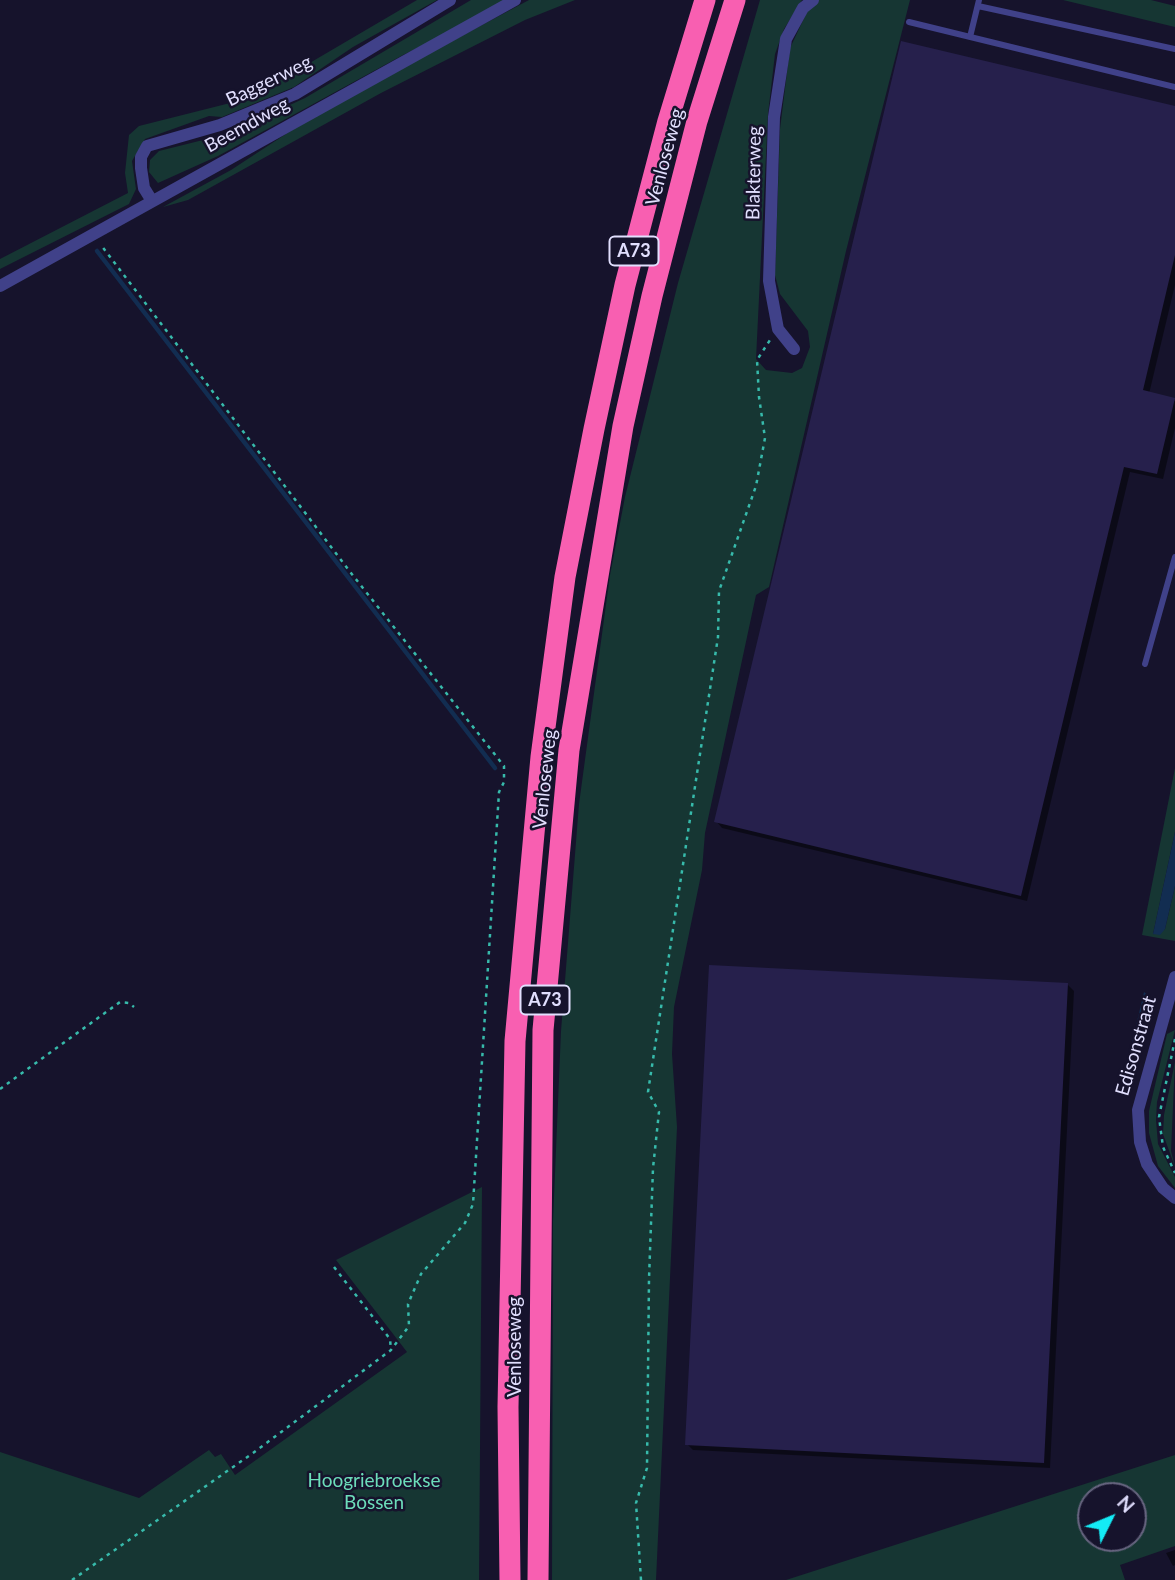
<!DOCTYPE html>
<html>
<head>
<meta charset="utf-8">
<style>
	body { margin:0 }
	#map { position:relative; width:1175px; height:1580px; overflow:hidden; background:#16132c; font-family:Lato,sans-serif }
	canvas { display:block }
	.north { position:absolute; left:1077px; top:1482px; width:70px; height:70px; box-sizing:border-box; background:#16132c; border:2px solid #676580; border-radius:50%; rotate:47deg; font-size:19px; font-weight:700; line-height:28px; text-align:center; color:#e1dffe }
	.north::after { content:''; display:block; margin:auto; width:24px; height:32px; background:#14ebf5; clip-path:polygon(50% 0,100% 100%,50% 72%,0 100%) }
</style>
</head>
<body>
<div id="map">
<canvas width="1175" height="1580"></canvas>
<div class="north">N</div>
</div>
<script>
const ctx = document.querySelector('canvas').getContext('2d');
ctx.lineJoin = 'round';
function fill(path, color) { ctx.fillStyle = color; ctx.fill(path, 'evenodd'); }
const poly = rows => new Path2D(rows.map(r => 'M' + r).join(''));
function stroke(path, color, width, dash) { ctx.strokeStyle = color; ctx.lineWidth = width; ctx.lineCap = dash ? 'butt' : 'round'; ctx.setLineDash(dash || []); ctx.stroke(path); }
function drawText(font, color, halo, rows, align = 'center') {
  ctx.font = font + ' Lato,sans-serif'; ctx.lineWidth = 5; ctx.setLineDash([]); ctx.textBaseline = 'middle'; ctx.strokeStyle = halo; ctx.fillStyle = color; for (const [text, x, y, turn = 0] of rows) {
    ctx.save(); ctx.translate(x, y); ctx.rotate((+turn || 0) * Math.PI / 180); ctx.textAlign = isNaN(turn) ? turn : align; if (halo) ctx.strokeText(text, 0, 0); ctx.fillText(text, 0, 0); ctx.restore();
  }
}
fill(poly([
	[417,0,437,0,353,47,294,87,222,117,209,116,145,139,132,161,136,189,129,204,0,269,0,259,128,193,125,173,129,135,139,126,250,98],
	[471,0,513,0,403,55,218,156,158,183,149,172,150,160,159,151,227,134,305,98],
	[529,0,575,0,525,20,381,93,188,200,163,207,231,170,321,111],
	[760,0,802,0,784,29,775,54,768,114,756,359,766,370,792,373,802,368,810,347,808,331,780,294,775,275,780,129,790,48,807,12,819,0,910,0,846,251,769,587,756,595,705,833,702,870,674,1007,672,1054,677,1127,656,1580,552,1580,553,1221,561,1031,579,804,610,575,625,497,678,283],
	[1063,0,1151,0,1175,6,1175,27],
	[1175,768,1175,832,1153,934,1165,929,1175,886,1175,941,1142,935],
	[1175,1030,1157,1102,1156,1120,1158,1144,1175,1177,1175,1188,1158,1166,1149,1133,1149,1111,1167,1034],
	[1175,1062,1171,1151,1175,1167,1163,1134,1164,1115],
	[482,1187,479,1580,0,1580,0,1452,139,1498,209,1450,215,1457,221,1454,235,1475,407,1352,336,1260],
	[1175,1455,1175,1546,1120,1565,1125,1580,786,1580],
	[1091,1496,1133,1496,1133,1538,1091,1538]
]), '#163633');
fill(poly([
	[1175,832,1175,886,1165,929,1160,935,1153,934],
	[1144,992,1149,996,1125,1086,1123,1081]
]), '#122d51');
fill(poly([
	[1175,108,1175,285,1149,394,1175,401,1175,428,1163,479,1130,472,1027,901,722,828,716,821],
	[1068,985,1074,991,1050,1468,693,1450,687,1444],
	[1175,1550,1175,1565,1173,1566,1166,1553]
]), '#0007');
stroke(poly([
	[97,251,495,768]
]), '#122d51', 4.5);
fill(poly([
	[901,41,1175,106,1175,255,1143,390,1175,398,1157,474,1124,467,1021,896,714,822],
	[709,965,1068,983,1044,1463,685,1445]
]), '#26204c');
stroke(poly([
	[1175,1039,1159,1117,1163,1147,1175,1173],
	[0,1089,120,1002,129,1003,134,1007],
	[334,1267,390,1339,391,1350],
	[72,1580,253,1453,391,1350,409,1326,408,1304,421,1274,465,1223,473,1204,499,792,504,782,504,766,351,573,101,245],
	[641,1580,636,1503,647,1468,649,1279,653,1168,659,1112,648,1092,718,637,719,591,756,486,765,438,759,397,757,360,770,340]
]), '#37baab', 2.5, [3.5, 5]);
stroke(poly([
	[978,6,1175,49],
	[909,22,1175,87],
	[970,37,979,0],
	[1145,664,1175,557]
]), '#404189', 6);
stroke(poly([
	[152,201,144,188,141,168,141,157,147,146,220,125,295,94,450,0],
	[0,286,515,0],
	[794,349,778,329,769,281,774,117,786,39,803,8,813,0],
	[1175,977,1138,1110,1140,1142,1147,1164,1163,1188,1175,1198]
]), '#404189', 12);
stroke(poly([
	[510,1580,508,1407,515,1041,541,757,565,577,594,429,625,285,668,121,705,0],
	[538,1580,543,1030,569,750,623,426,652,296,697,121,735,0]
]), '#f85fb1', 21);
for (const [x, y, w] of [
	[634,251,49],
	[545,1000,49]
]) { const box = new Path2D(); box.roundRect(x - w / 2, y - 14.5, w, 29, 5); ctx.fillStyle = '#16132c'; ctx.fill(box); stroke(box, '#e1dffe', 2); }
drawText('bold 18px', '#e1dffe', null, [
	["A73",634,251],
	["A73",545,1000]
]);
drawText('19px', '#e1dffe', '#16132c', [
	["Baggerweg",269,81,-26],
	["Beemdweg",247,125,-29],
	["Venloseweg",665,157,-75],
	["Blakterweg",754,173,-89],
	["Venloseweg",545,779,-84],
	["Edisonstraat",1136,1046,-74],
	["Venloseweg",515,1347,-90]
]);
drawText('19px', '#6cddba', '#16132c', [
	["Hoogriebroekse",374,1481],
	["Bossen",374,1503]
]);
</script>
</body>
</html>
